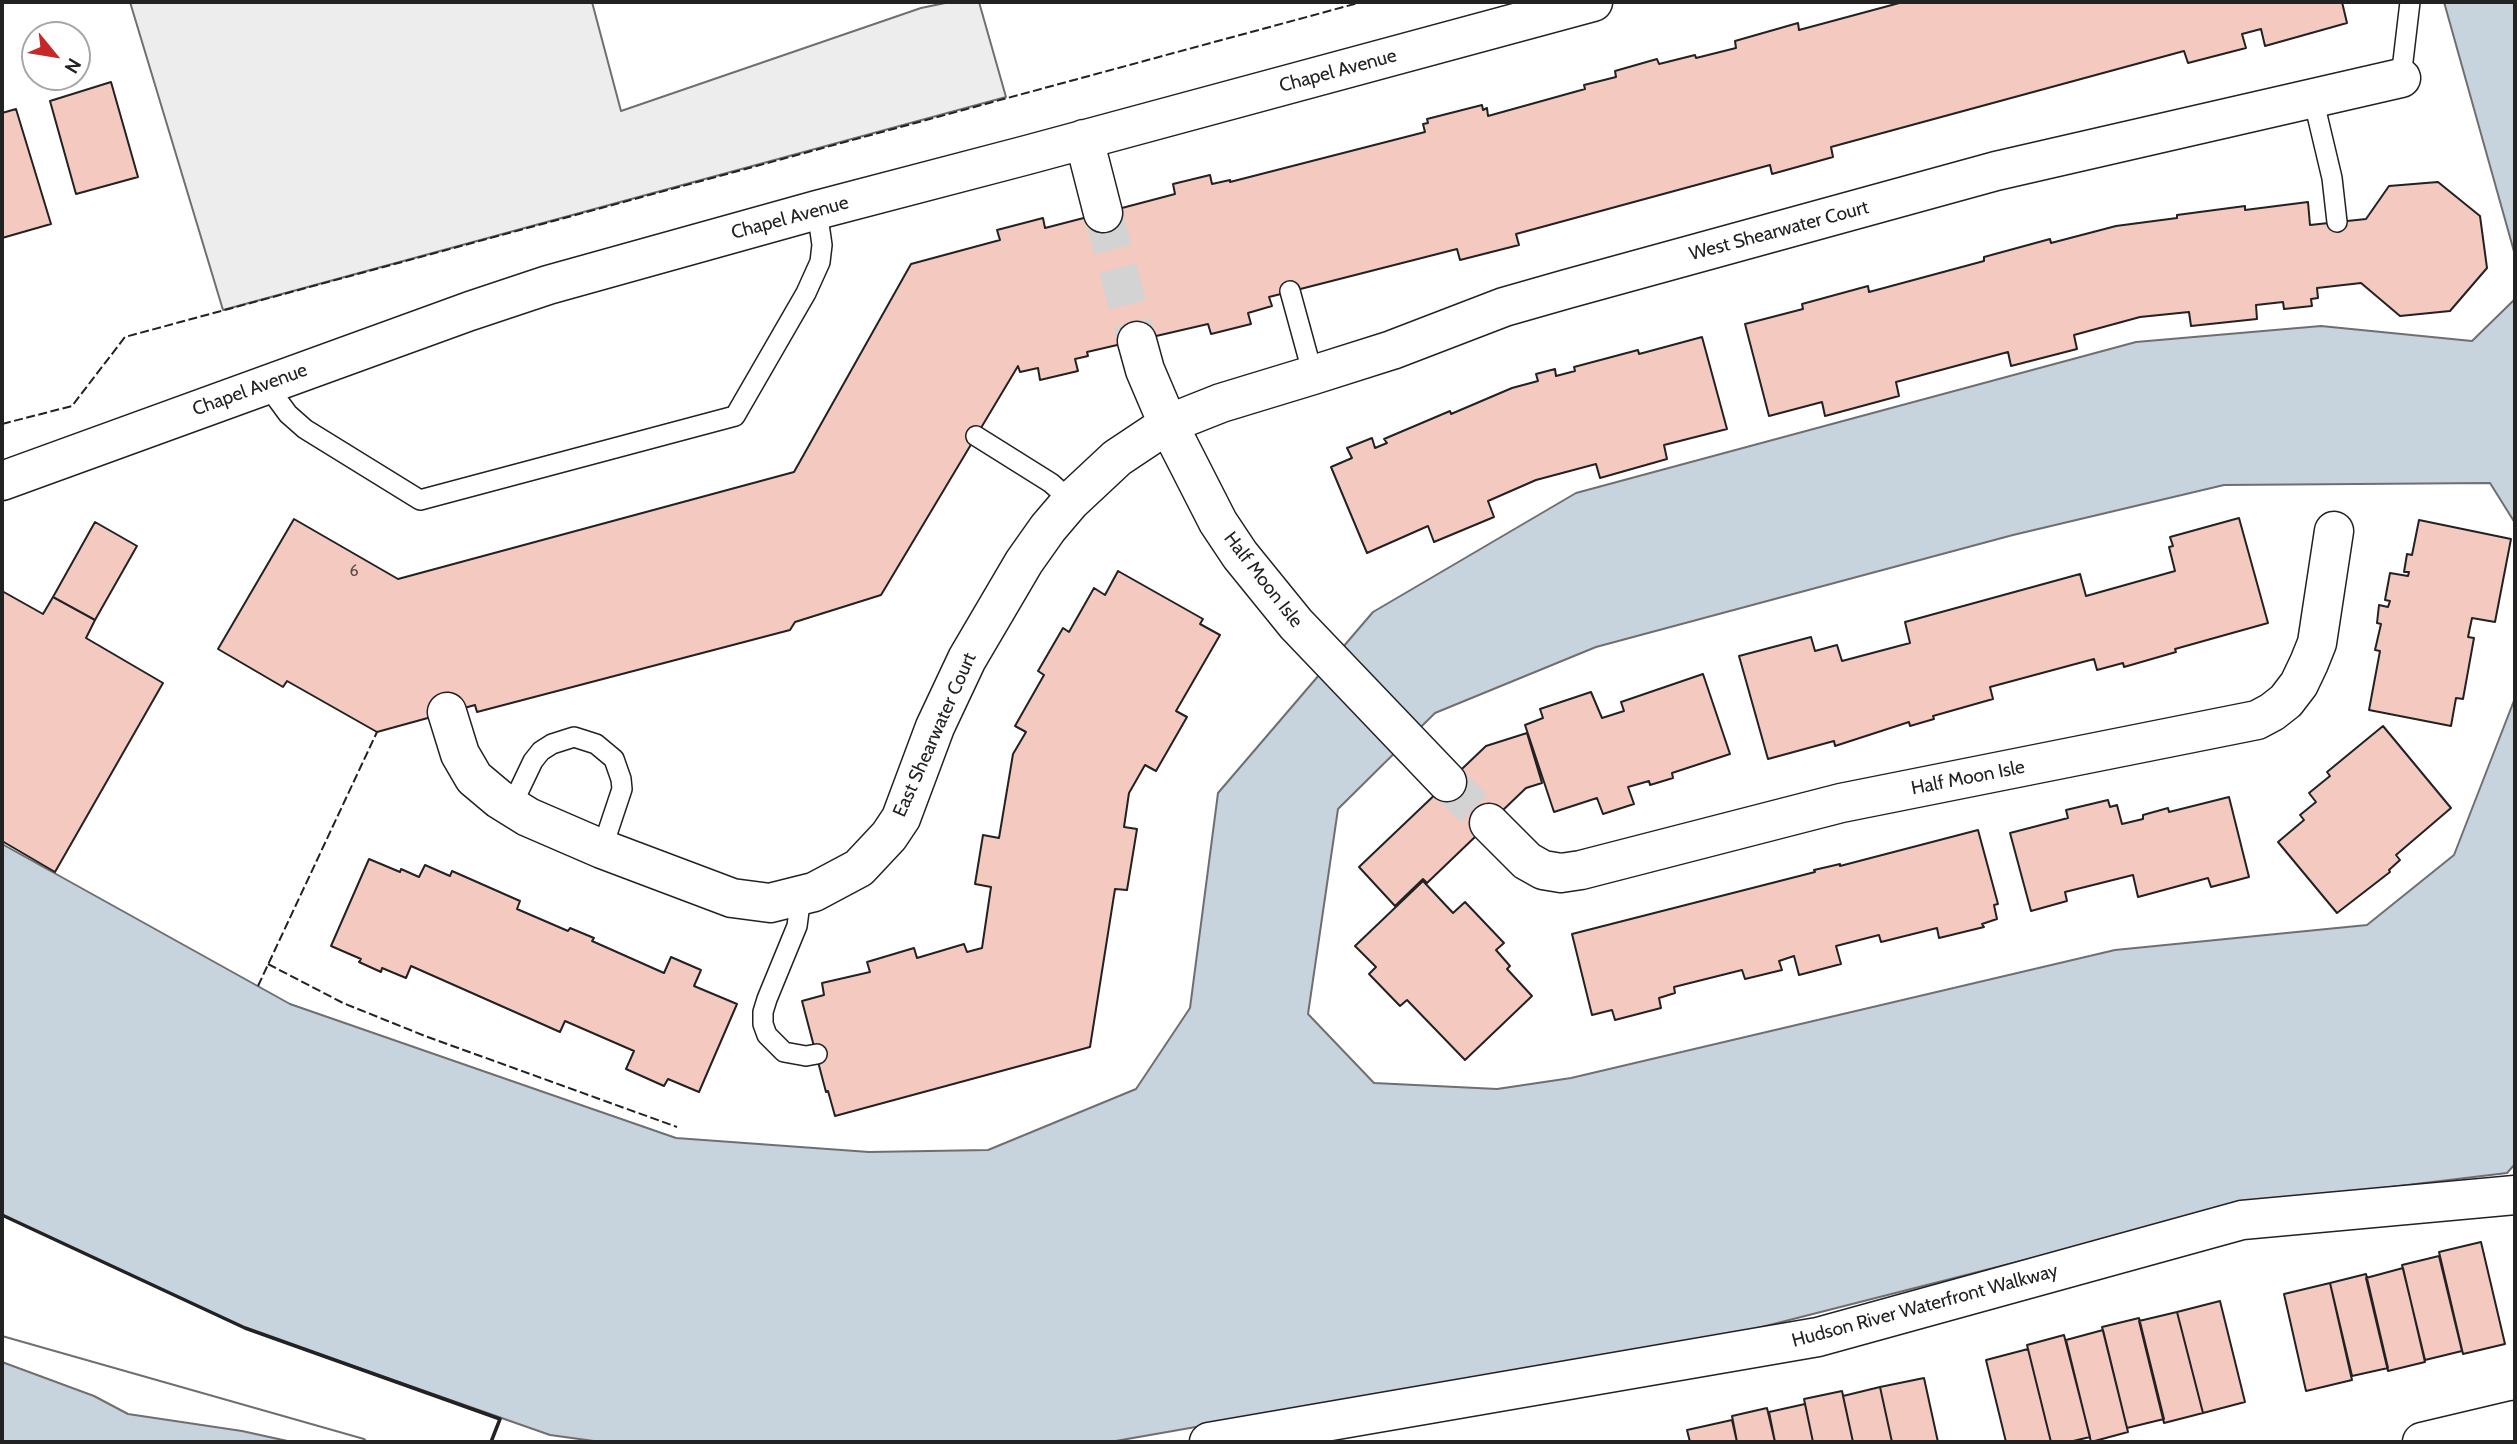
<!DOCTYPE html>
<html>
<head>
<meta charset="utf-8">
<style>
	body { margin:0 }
	#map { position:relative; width:2517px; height:1444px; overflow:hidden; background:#fff; font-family:Cabin,sans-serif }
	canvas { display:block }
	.frame { position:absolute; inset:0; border:4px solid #222; pointer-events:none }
	.north { position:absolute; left:21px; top:21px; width:70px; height:70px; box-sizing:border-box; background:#fff; border:2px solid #a7a7a7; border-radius:50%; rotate:120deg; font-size:19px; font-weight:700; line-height:28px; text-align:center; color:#222 }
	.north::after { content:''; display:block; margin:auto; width:24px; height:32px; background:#c62828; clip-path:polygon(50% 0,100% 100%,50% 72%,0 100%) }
</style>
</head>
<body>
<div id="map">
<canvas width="2517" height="1444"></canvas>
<div class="frame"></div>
<div class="north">N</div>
</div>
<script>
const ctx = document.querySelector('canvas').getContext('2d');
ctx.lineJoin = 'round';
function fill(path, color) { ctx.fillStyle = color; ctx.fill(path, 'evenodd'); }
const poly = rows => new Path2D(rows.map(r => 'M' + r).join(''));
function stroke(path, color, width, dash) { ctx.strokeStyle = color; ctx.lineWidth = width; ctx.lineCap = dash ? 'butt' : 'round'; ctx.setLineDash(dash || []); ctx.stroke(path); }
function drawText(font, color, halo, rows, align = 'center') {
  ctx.font = font + ' Cabin,sans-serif'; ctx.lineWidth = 5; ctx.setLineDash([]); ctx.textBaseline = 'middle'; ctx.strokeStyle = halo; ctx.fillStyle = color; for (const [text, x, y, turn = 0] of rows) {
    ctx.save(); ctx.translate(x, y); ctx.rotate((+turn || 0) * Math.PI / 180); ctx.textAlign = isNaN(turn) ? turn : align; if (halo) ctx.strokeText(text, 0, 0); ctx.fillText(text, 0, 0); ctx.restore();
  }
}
const parking = poly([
	[130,2,592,2,621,111,921,8,950,2,979,2,1006,97,223,310,130,2]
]);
fill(parking, '#ededed');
stroke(parking, '#6f6f6f', 2);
const water = poly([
	[2444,2,2515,2,2515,255,2444,2],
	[2515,299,2515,523,2490,483,2224,485,2013,535,1596,647,1435,713,1338,809,1308,1014,1374,1083,1497,1089,1571,1078,2115,950,2367,925,2454,855,2515,698,2515,1164,2507,1173,2241,1205,1750,1330,1110,1442,601,1442,550,1435,245,1328,2,1215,2,844,290,1004,676,1138,869,1152,988,1150,1136,1089,1190,1008,1218,793,1373,612,1576,493,2136,342,2321,326,2472,341,2515,299],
	[2,1340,363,1442,2,1442,2,1340]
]);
fill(water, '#c7d3dd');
stroke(water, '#6f6f6f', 2);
const pier = poly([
	[2,1336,364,1439,367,1442,292,1442,242,1431,128,1414,94,1396,2,1362,2,1336]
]);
fill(pier, '#fff');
stroke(pier, '#6f6f6f', 2);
const building = poly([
	[1903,2,2342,2,2347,23,2265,46,2261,29,2242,34,2246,48,2188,63,2184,51,1831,147,1833,157,1772,174,1770,165,1516,234,1519,245,1460,260,1457,249,1269,297,1272,306,1248,313,1251,324,1211,334,1208,324,1087,352,1088,356,1075,359,1078,371,1040,380,1038,368,1020,372,1018,366,881,595,795,622,790,630,477,712,475,705,377,732,287,681,283,687,218,649,294,519,398,579,794,472,911,264,1000,240,997,230,1043,218,1045,228,1103,213,1175,194,1173,184,1210,175,1212,184,1230,180,1230,182,1425,132,1423,124,1428,123,1427,119,1482,105,1483,110,1487,108,1488,116,1585,89,1584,85,1616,77,1615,71,1657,59,1659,64,1695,55,1696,58,1736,48,1735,41,1798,23,1799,30,1903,2],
	[111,82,138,177,76,194,50,101,111,82],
	[16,109,51,224,2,238,2,113,16,109],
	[2438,182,2480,216,2487,268,2450,311,2400,316,2361,283,2317,288,2318,298,2311,299,2312,306,2284,309,2283,302,2256,305,2257,319,2191,326,2189,312,2140,317,2074,335,2077,349,2011,366,2008,352,1896,382,1899,396,1825,416,1822,402,1769,416,1745,324,1803,309,1802,304,1868,286,1869,292,1984,261,1984,257,2050,239,2051,243,2116,226,2177,218,2177,215,2245,206,2245,210,2308,202,2310,225,2366,219,2389,186,2438,182],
	[1702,337,1727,429,1664,445,1667,459,1600,478,1596,464,1536,480,1488,501,1494,517,1434,542,1428,526,1367,553,1331,467,1352,458,1347,448,1372,438,1375,448,1387,443,1384,439,1450,411,1451,414,1512,388,1538,381,1536,374,1555,369,1556,376,1575,371,1574,367,1638,350,1639,354,1702,337],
	[2239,518,2268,623,2175,649,2176,652,2124,667,2123,663,2097,670,2094,659,1990,687,1993,699,1933,716,1934,719,1910,726,1909,722,1835,746,1834,741,1768,759,1739,656,1811,637,1815,651,1837,645,1842,661,1910,643,1905,622,2080,574,2086,596,2175,571,2169,547,2173,546,2170,537,2239,518],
	[2419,520,2511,539,2495,622,2472,618,2468,637,2474,638,2463,699,2456,698,2451,726,2369,710,2380,651,2375,650,2381,624,2377,623,2379,605,2388,607,2390,601,2385,600,2390,573,2408,576,2409,572,2404,572,2407,554,2412,555,2419,520],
	[95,522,137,546,95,620,53,597,95,522],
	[1118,571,1203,619,1200,624,1220,635,1176,711,1187,717,1156,771,1145,765,1129,793,1124,827,1137,829,1127,890,1115,889,1090,1047,835,1116,828,1091,826,1092,802,1001,824,995,822,983,870,972,867,962,914,948,917,958,964,944,967,952,982,948,991,887,975,884,983,835,999,838,1013,754,1026,732,1015,726,1044,675,1038,671,1063,628,1069,632,1094,588,1105,595,1118,571],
	[2,591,43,614,53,597,95,620,86,638,163,683,55,872,2,841,2,591],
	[1703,674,1730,754,1672,773,1673,778,1650,785,1649,781,1628,787,1634,804,1603,814,1597,798,1554,812,1525,725,1543,718,1540,709,1591,692,1602,718,1624,711,1621,702,1703,674],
	[2383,726,2451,808,2396,855,2400,860,2389,870,2390,872,2337,913,2278,842,2304,820,2300,815,2316,802,2309,793,2330,776,2327,772,2383,726],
	[1527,733,1542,783,1526,788,1427,883,1423,879,1395,906,1359,867,1486,746,1527,733],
	[2229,797,2249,877,2211,887,2208,878,2138,897,2133,875,2065,892,2067,901,2031,911,2010,833,2068,818,2066,810,2108,800,2110,807,2117,805,2122,824,2143,819,2143,815,2168,808,2169,812,2229,797],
	[1978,830,1998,904,1994,905,1997,919,1982,924,1984,927,1939,938,1937,928,1881,942,1879,935,1836,946,1841,964,1799,975,1794,956,1779,961,1782,970,1745,979,1742,970,1674,987,1675,993,1659,998,1661,1008,1615,1020,1612,1010,1592,1015,1572,934,1815,872,1814,870,1840,864,1840,866,1978,830],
	[369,859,400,872,401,869,419,877,425,865,450,876,452,871,520,901,517,909,568,931,570,928,594,938,592,941,664,973,671,957,701,970,694,986,737,1004,699,1092,668,1079,664,1086,626,1069,634,1051,565,1021,560,1032,411,966,406,978,382,968,381,972,359,962,361,959,331,946,369,859],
	[1423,881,1453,913,1465,902,1504,943,1496,950,1510,966,1507,969,1532,996,1465,1060,1407,1000,1400,1006,1369,974,1376,967,1355,946,1423,881],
	[2481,1242,2505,1344,2463,1354,2439,1252,2481,1242],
	[2439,1256,2462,1351,2425,1360,2402,1265,2439,1256],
	[2403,1268,2425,1362,2388,1371,2366,1278,2403,1268],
	[2366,1274,2388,1368,2352,1376,2330,1283,2366,1274],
	[2330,1283,2352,1380,2306,1391,2284,1294,2330,1283],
	[2220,1301,2245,1402,2203,1413,2177,1312,2220,1301],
	[2177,1312,2203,1413,2164,1423,2139,1321,2177,1312],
	[2139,1318,2164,1419,2127,1428,2102,1327,2139,1318],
	[2103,1330,2128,1432,2091,1442,2066,1340,2103,1330],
	[2064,1335,2090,1437,2069,1442,2051,1442,2027,1345,2064,1335],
	[2028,1349,2051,1442,2006,1442,1986,1360,2028,1349],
	[1924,1378,1938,1442,1892,1442,1880,1387,1924,1378],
	[1880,1387,1892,1442,1853,1442,1843,1396,1880,1387],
	[1842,1391,1853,1442,1813,1442,1804,1399,1842,1391],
	[1805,1404,1813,1442,1775,1442,1769,1412,1805,1404],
	[1767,1408,1775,1442,1737,1442,1732,1416,1767,1408],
	[1732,1420,1737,1442,1690,1442,1687,1430,1732,1420]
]);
fill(building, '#f3c9c0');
stroke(building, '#222', 2);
stroke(poly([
	[1103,213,1137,341],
	[1447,782,1489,823]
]), '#d3d3d3', 38, [38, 19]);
const lane = poly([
	[2401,78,2410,2],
	[2313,98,2332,178,2337,222],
	[1290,291,1313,375],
	[266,384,288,414,305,429,420,500,735,416,806,293,820,262,822,245,817,210],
	[976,436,1051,483,1071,501],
	[511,807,533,761,541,751,552,744,574,737,596,744,614,759,621,779,622,789,602,849],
	[801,896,797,926,767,999,763,1012,763,1024,767,1035,784,1052,806,1056,817,1054]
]);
const street = poly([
	[1084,139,1103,213],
	[1137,341,1145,370,1168,424,1218,522,1240,555,1296,624,1447,782],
	[2,481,470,311,548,285,817,210,1027,155,1593,2],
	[447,712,460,754,474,778,499,799,528,817,602,849,732,898,770,903,814,892,859,868,889,836,901,818,935,727,967,659,1024,562,1048,528,1071,501,1117,458,1168,424,1221,403,1313,375,1392,350,1504,307,1567,289,1996,171,2401,78],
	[1489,823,1527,861,1543,870,1561,873,1581,870,1841,803,2257,720,2272,712,2286,701,2299,684,2309,663,2317,643,2334,531],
	[1209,1442,1818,1337,2242,1220,2515,1195],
	[2422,1442,2515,1420]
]);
stroke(lane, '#222', 22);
stroke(street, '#222', 41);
stroke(lane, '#fff', 19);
stroke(street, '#fff', 38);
stroke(poly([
	[2,424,72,406,125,337,1362,2],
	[268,964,343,1003,425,1036,677,1127],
	[258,986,377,732]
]), '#222', 2, [9, 3.5]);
stroke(poly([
	[2,1215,245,1328,500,1419,491,1442]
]), '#222', 3.5);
drawText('16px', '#564c4a', null, [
	["6",354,571]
]);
drawText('19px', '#222', '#fff', [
	["Chapel Avenue",1338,71,-15],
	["Chapel Avenue",790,218,-15],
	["West Shearwater Court",1779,231,-15],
	["Chapel Avenue",250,390,-20],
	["Half Moon Isle",1263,580,52],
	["East Shearwater Court",935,735,-66],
	["Half Moon Isle",1968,778,-11],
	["Hudson River Waterfront Walkway",1925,1306,-15]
]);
</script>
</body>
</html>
